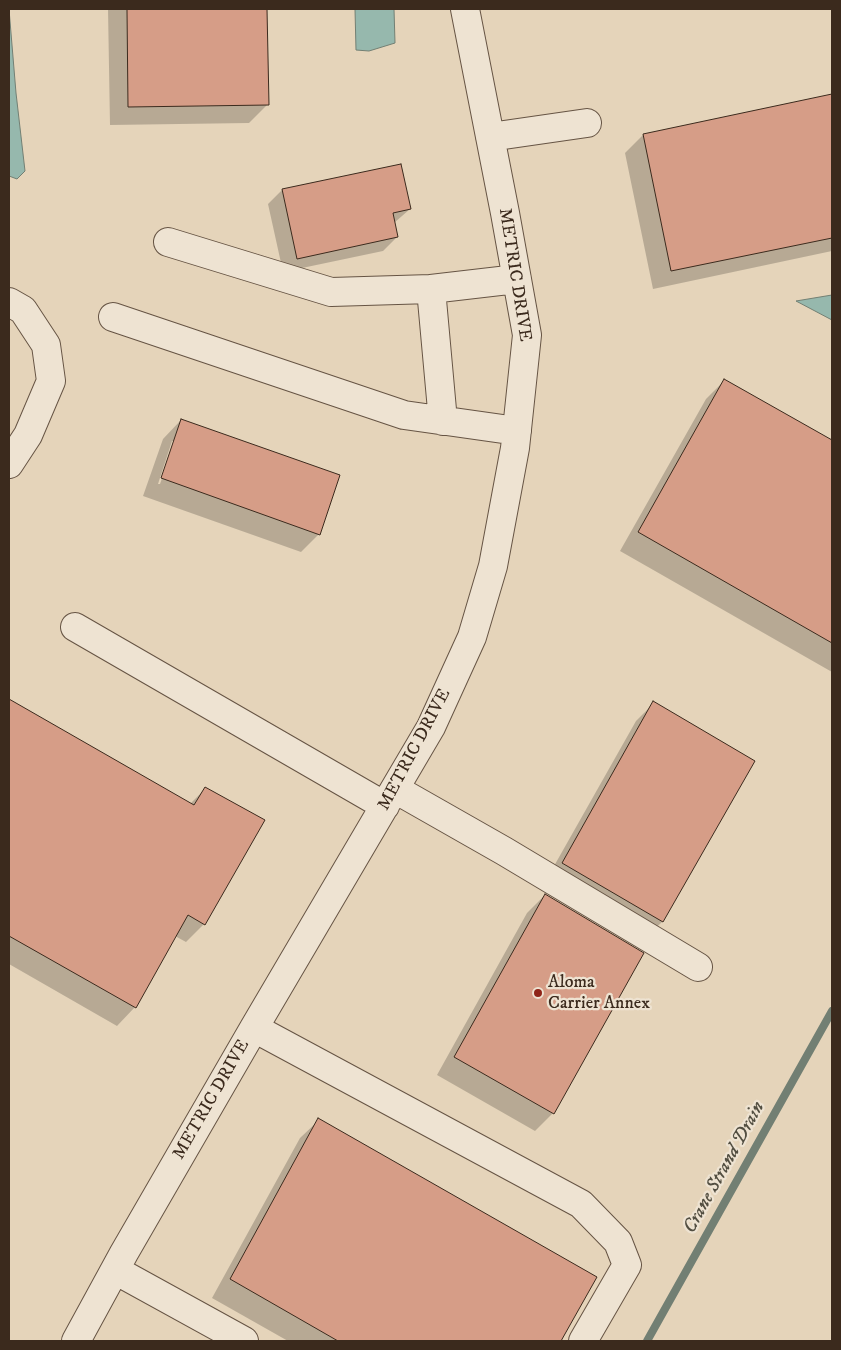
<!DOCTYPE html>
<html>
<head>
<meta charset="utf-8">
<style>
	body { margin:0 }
	#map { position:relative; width:841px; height:1350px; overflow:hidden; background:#e5d4ba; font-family:"IM FELL DW Pica",serif }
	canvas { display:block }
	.frame { position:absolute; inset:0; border:10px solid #3b2a1d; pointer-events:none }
</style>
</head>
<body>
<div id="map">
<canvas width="841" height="1350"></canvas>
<div class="frame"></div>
</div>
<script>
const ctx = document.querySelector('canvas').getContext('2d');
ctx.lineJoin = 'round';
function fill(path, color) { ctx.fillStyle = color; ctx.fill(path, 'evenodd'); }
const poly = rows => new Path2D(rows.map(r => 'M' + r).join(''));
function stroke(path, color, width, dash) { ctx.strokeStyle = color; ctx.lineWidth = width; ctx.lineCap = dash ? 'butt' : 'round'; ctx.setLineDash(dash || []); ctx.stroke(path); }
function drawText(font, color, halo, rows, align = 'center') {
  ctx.font = font + ' "IM FELL DW Pica",serif'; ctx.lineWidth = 4.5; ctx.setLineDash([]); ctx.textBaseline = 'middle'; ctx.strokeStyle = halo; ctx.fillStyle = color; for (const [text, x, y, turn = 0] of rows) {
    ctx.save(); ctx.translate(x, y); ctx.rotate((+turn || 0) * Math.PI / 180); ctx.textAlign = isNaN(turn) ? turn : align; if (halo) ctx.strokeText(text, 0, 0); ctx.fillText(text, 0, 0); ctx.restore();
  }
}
const water = poly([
	[9,9,16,93,25,171,17,179,9,176,9,9],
	[355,9,394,9,395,43,369,51,356,50,355,9],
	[832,295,832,320,796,301,832,295]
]);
fill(water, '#96b8ad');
stroke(water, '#727f73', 1);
fill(poly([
	[108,9,266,9,267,105,249,123,110,125],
	[832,95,832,251,653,289,625,153,643,135],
	[282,190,410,209,394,223,397,237,383,251,283,272,268,204],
	[724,381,832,442,832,672,620,551,706,399],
	[181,420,319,534,301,552,143,496,163,439],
	[172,441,175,441,160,484,158,484],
	[9,700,190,804,206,788,204,924,186,942,175,936,135,1007,117,1026,9,964],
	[654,703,754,761,662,922,643,940,545,882,636,721],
	[545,895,553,1113,535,1131,437,1075,527,913],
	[319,1120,596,1277,559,1341,288,1341,212,1298,300,1138]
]), '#0003');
stroke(poly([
	[647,1341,832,1011]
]), '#727f73', 8);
const building = poly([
	[127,9,267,9,269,105,128,107,127,9],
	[832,94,832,238,671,271,643,134,832,94],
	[401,164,411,209,393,213,398,237,297,259,282,189,401,164],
	[724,379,832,440,832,643,638,532,724,379],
	[181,419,340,475,320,535,161,478,181,419],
	[9,699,194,805,205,787,265,820,205,925,188,915,136,1008,9,936,9,699],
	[653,701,755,761,663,922,562,863,653,701],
	[545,894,644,953,554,1114,454,1057,545,894],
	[318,1118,597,1277,561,1341,338,1341,230,1279,318,1118]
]);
fill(building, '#d69d87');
stroke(building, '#3b2a1d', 1);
const minor = poly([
	[490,137,587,123],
	[168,242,331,292,431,289,443,421],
	[431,289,517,279],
	[9,302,23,310,46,345,51,381,28,435,9,464],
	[113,317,404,415,517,431],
	[75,627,385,806],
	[395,789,504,851,698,967],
	[254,1028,581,1204,618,1242,627,1265,583,1341],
	[115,1270,244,1341],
	[76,1341,124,1253,254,1028,431,727,472,637,493,566,515,448,527,335,505,213,465,9]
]);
stroke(minor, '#665444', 30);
stroke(minor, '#eee3d2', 28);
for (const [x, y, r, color] of [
	[538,993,5,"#8f2418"]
]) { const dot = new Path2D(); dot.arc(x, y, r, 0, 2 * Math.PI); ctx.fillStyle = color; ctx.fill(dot); stroke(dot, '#eee3d2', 2); }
drawText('18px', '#3b2a1d', '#eee3d2', [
	["METRIC DRIVE",514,275,81],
	["METRIC DRIVE",415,750,-62],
	["METRIC DRIVE",212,1100,-60]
]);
drawText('18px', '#3b2a1d', '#eee3d2', [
	["Aloma",548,983],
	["Carrier Annex",548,1004]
], 'left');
drawText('italic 19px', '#524e41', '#eee3d2', [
	["Crane Strand Drain",725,1168,-61]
]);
</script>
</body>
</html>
